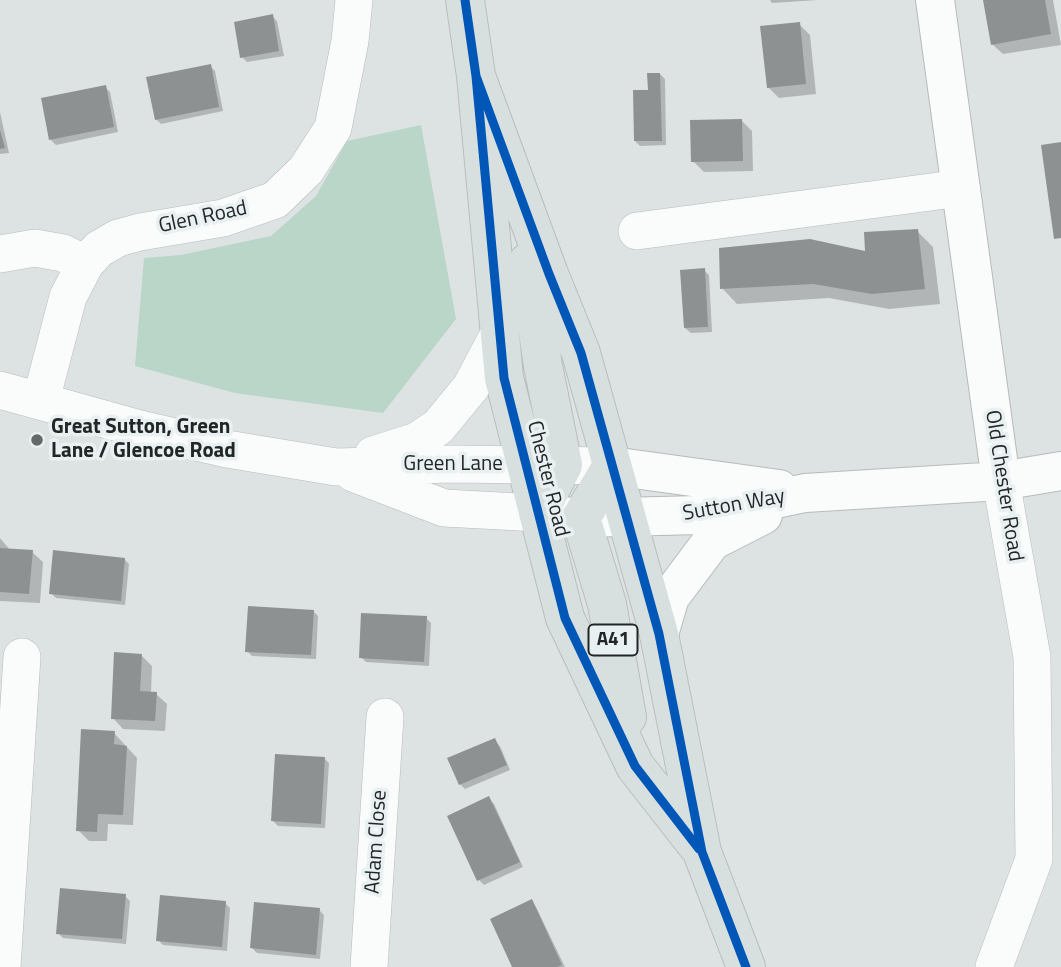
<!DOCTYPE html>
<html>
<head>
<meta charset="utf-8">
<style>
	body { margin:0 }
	canvas { display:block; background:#dde2e2 }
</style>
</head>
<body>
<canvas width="1061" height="967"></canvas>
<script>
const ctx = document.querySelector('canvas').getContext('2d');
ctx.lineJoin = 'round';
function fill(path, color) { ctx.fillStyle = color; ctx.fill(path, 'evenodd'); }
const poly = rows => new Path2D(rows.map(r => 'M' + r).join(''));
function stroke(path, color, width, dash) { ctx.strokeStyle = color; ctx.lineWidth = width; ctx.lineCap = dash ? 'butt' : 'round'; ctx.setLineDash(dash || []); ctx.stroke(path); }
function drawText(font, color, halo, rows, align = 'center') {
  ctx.font = font + ' "Titillium Web",sans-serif'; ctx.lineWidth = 7; ctx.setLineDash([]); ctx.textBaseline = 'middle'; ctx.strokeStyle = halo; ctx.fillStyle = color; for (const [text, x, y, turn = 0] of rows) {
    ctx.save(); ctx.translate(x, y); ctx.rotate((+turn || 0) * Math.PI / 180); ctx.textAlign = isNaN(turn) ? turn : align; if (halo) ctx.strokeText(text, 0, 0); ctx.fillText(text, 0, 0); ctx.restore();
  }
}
fill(poly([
	[421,125,456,319,383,413,235,393,135,366,144,258,181,255,271,236,316,196,347,141]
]), '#bad6c8');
fill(poly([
	[770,0,818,0,772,3],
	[985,0,1053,0,1061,45,1003,54,992,44],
	[272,16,277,21,284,56,247,62,242,57],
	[799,24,810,35,816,94,779,98,768,87],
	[210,66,215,71,223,111,161,124,156,119],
	[660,74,665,79,666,145,640,146,635,141,649,92],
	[105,87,110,92,118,132,56,145,51,140,43,99],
	[0,112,9,153,0,154],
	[741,120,752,131,753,171,704,172,693,161],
	[917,231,933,247,940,304,889,309,829,298,737,304,722,288,867,253],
	[704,270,709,275,712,332,691,333,685,328],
	[0,538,10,550,32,552,43,562,40,603,0,601],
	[124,559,129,564,125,605,56,598,51,593],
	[313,611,318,616,316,659,252,656,247,651],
	[426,618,431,623,429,666,366,662,361,657],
	[142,656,152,666,151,693,156,694,167,704,165,731,123,729,113,718],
	[114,733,137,758,133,825,108,824,107,841,89,841,78,830],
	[495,741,500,746,510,770,465,789,460,784],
	[324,758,329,763,325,828,278,826,273,821],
	[489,799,494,804,523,867,484,885,479,880,449,817],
	[125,896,130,901,126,944,63,938,58,933],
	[531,902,536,907,565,967,514,967],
	[225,903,230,908,227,951,163,945,158,940],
	[319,910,324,915,320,959,257,953,252,948]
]), '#0003');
fill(poly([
	[983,0,1045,0,1051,34,991,45],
	[273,14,279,51,240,58,234,22],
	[800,22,806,84,767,88,760,26],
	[211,64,219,107,155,120,146,77],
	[647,73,660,73,662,141,634,141,633,90,648,90],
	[106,85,114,127,49,140,41,98],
	[742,119,743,161,691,162,690,120],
	[0,130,5,148,0,149],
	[1061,142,1061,238,1054,239,1041,145],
	[918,229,925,289,872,294,813,284,720,289,719,248,810,239,865,251,864,232],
	[705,268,708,327,684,328,680,270],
	[0,548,33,550,29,594,0,592],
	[53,550,125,558,121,601,49,594],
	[248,606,314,610,311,655,245,652],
	[361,613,427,616,424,662,359,658],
	[114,652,142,654,140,691,157,692,155,721,111,719],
	[81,729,115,731,114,744,127,746,123,815,98,814,97,832,76,831],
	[495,738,507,765,459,785,447,758],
	[275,754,325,757,321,824,271,821],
	[489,796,520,862,477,881,447,816],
	[60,888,126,894,122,939,56,934],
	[160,895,226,901,222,947,156,941],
	[532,899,562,965,557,967,512,967,490,919],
	[254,902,320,908,316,955,250,948]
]), '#8d9191');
const minor = poly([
	[637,231,961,188],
	[0,254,35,248,63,253,85,264,68,297,41,400],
	[85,264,99,249,118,238,140,232,223,218,275,200,306,170,333,128,350,41,354,0],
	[0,390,140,429,227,449,336,467,452,464,612,466],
	[373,455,417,441,438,427,471,387,500,332],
	[353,473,444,508,538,513],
	[2,967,22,657],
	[369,967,385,717],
	[994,967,1034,859,1032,657,1001,481]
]);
const secondary = poly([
	[935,0,1001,481],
	[612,466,779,489],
	[538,513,581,518,699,515,805,493,1001,481,1061,471],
	[659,634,670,597,712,541,763,515]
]);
const primary = poly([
	[465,0,476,76,504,378,565,618,635,766,696,844],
	[476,76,549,274,581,353,659,634,702,852,746,967],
	[528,262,543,366,563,465,538,513],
	[612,466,581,518,607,604,627,717]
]);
stroke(minor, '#b8bbbb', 38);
stroke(secondary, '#b8bbbb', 40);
stroke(primary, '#bbbdbd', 40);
stroke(minor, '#fafbfb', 37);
stroke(secondary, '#fafbfb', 38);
stroke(primary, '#d7e0df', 38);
stroke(poly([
	[465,0,476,76,504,378,565,618,635,766,699,849],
	[476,76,549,274,581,353,659,634,702,852,746,967]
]), '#0057b8', 9);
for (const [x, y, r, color] of [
	[37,440,7,"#646868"]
]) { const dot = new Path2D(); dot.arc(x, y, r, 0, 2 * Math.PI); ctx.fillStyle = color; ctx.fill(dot); stroke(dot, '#e8f0f1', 2.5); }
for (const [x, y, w] of [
	[613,640,49]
]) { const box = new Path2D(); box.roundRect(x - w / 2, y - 15.5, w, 31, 5); ctx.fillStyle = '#e8f0f1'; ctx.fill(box); stroke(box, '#232626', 2); }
drawText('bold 19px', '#232626', null, [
	["A41",613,640]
]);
drawText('21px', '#232626', '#e8f0f1', [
	["Glen Road",203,218,-12],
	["Green Lane",453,465],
	["Chester Road",547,479,76],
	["Old Chester Road",1003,486,81],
	["Sutton Way",734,506,-10],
	["Adam Close",377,842,-86]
]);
drawText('bold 21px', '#232626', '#e8f0f1', [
	["Great Sutton, Green",51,428],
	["Lane / Glencoe Road",51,452]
], 'left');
</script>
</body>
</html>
